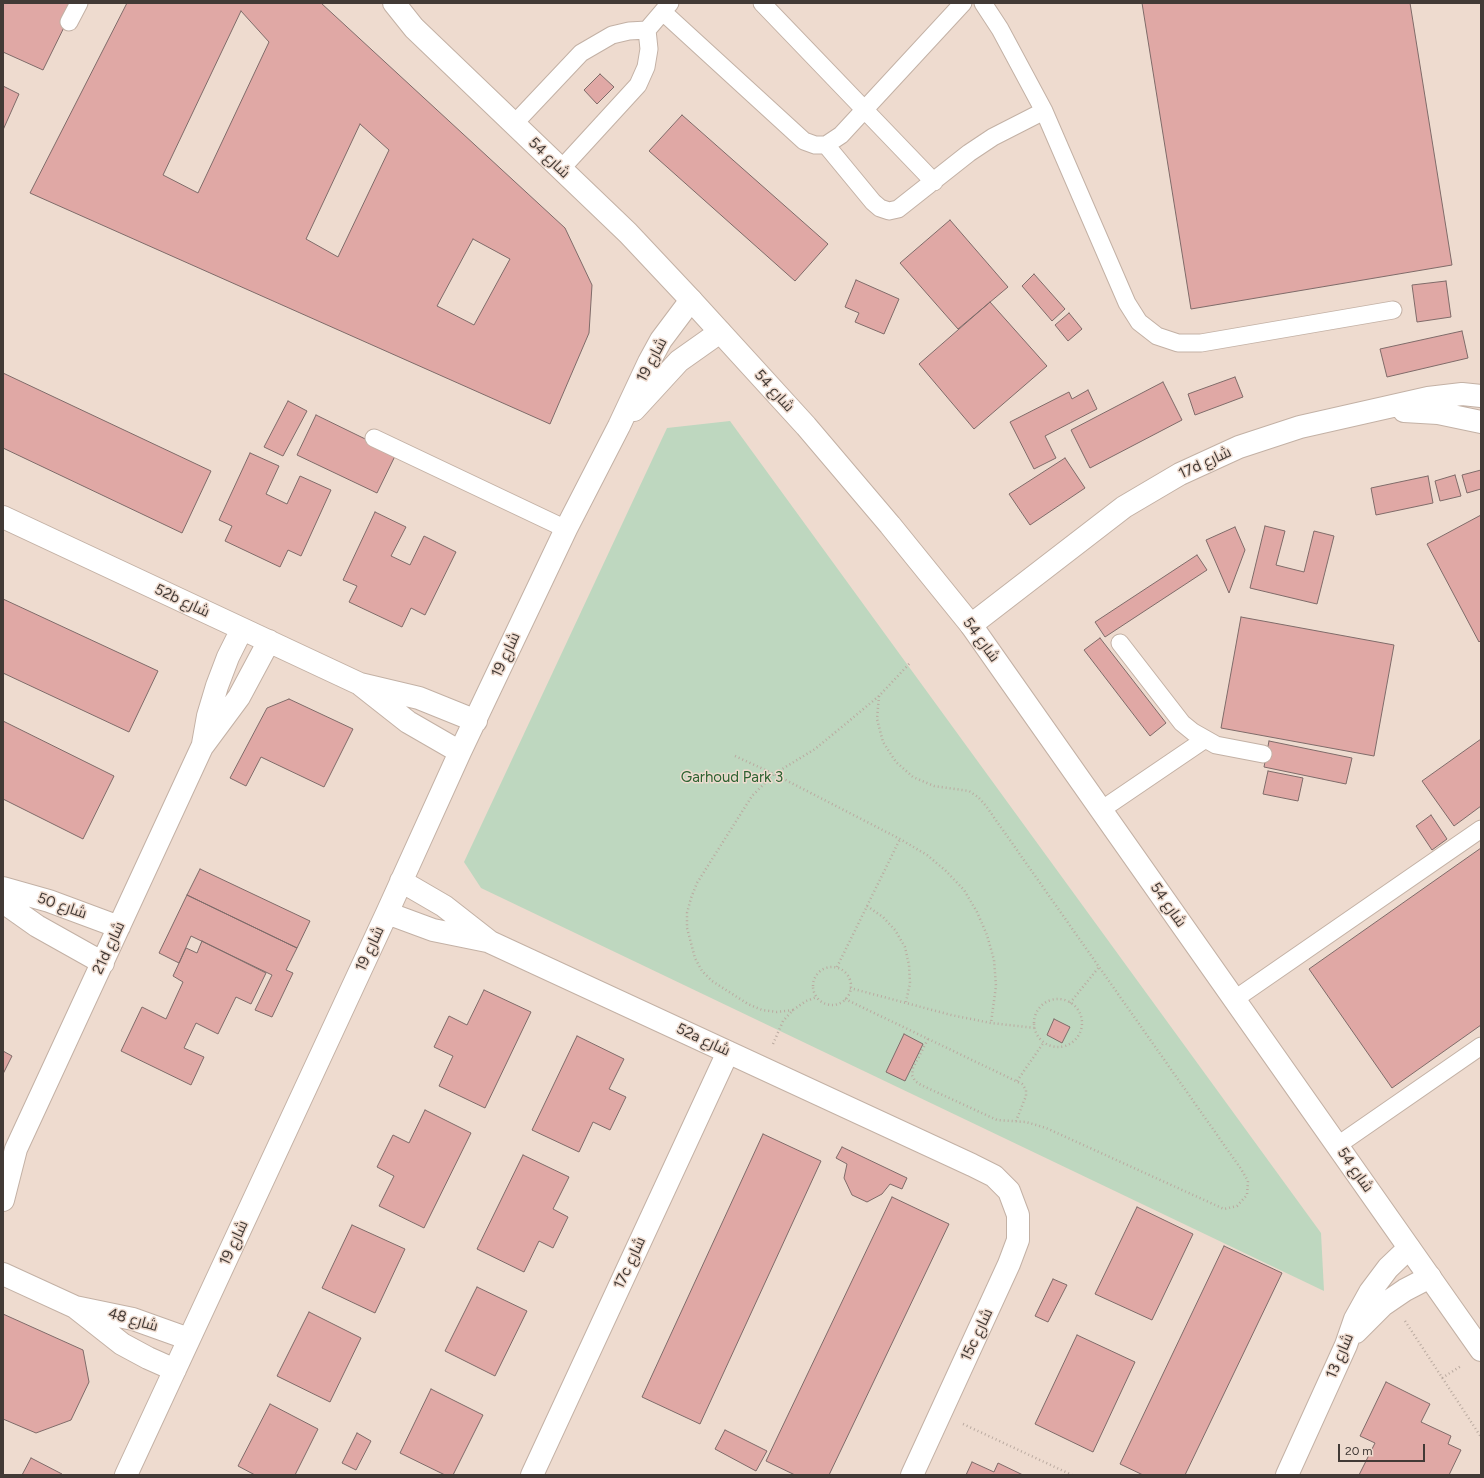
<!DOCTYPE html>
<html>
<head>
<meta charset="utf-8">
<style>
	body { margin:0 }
	#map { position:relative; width:1484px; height:1478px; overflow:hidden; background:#eedbcf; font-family:Figtree,sans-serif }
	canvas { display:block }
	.frame { position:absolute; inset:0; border:4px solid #423a36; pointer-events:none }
	.scale { position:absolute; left:1338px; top:1444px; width:87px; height:18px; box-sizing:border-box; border:2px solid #423a36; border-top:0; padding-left:5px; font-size:12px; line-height:14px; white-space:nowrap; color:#423a36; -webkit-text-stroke:3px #eedbcf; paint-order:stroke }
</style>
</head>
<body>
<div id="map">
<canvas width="1484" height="1478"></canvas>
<div class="frame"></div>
<div class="scale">20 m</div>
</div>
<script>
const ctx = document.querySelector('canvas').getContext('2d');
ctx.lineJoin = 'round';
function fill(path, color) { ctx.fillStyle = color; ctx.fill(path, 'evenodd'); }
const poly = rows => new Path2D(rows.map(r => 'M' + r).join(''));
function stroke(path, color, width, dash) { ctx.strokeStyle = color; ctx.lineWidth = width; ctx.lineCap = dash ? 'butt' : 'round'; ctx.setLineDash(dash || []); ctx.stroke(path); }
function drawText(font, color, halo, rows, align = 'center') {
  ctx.font = font + ' Figtree,Cairo,sans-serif'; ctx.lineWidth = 3; ctx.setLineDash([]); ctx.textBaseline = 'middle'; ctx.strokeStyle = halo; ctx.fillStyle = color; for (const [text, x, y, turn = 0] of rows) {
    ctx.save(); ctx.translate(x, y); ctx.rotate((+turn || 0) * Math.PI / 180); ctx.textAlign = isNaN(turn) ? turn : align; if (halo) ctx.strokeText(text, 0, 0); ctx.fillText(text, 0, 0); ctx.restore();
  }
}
fill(poly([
	[730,421,1321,1233,1324,1291,481,888,464,862,667,428]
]), '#bed7bf');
const building = poly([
	[3,3,76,3,43,70,3,52,3,3],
	[127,3,321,3,565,228,592,285,589,333,550,424,30,193,127,3],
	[241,11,269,42,198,193,163,175,241,11],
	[360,124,389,150,338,257,306,239,360,124],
	[473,239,510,259,474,325,437,306,473,239],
	[1142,3,1410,3,1452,265,1191,309,1142,3],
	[600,74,614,87,597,104,584,90,600,74],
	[3,86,19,94,3,130,3,86],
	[682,115,828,244,795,281,649,151,682,115],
	[950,220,1008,287,958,329,900,263,950,220],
	[1034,274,1065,309,1052,321,1022,286,1034,274],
	[856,280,899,299,884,334,855,322,859,313,845,307,856,280],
	[1446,281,1451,317,1417,322,1412,285,1446,281],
	[990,302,1047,366,974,429,919,364,990,302],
	[1069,313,1082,329,1068,341,1055,325,1069,313],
	[1462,331,1468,358,1387,377,1380,349,1462,331],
	[3,373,211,471,182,533,3,448,3,373],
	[1235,377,1243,397,1195,415,1188,394,1235,377],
	[1163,382,1182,420,1090,468,1071,430,1163,382],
	[1088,390,1097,409,1045,436,1056,458,1034,469,1010,422,1069,392,1072,399,1088,390],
	[288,401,307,411,283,456,264,447,288,401],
	[316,415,396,454,377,493,297,455,316,415],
	[250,453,279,466,266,494,287,504,300,476,331,490,301,556,288,550,280,567,225,541,232,526,219,520,250,453],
	[1065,458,1085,488,1030,525,1009,494,1065,458],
	[1481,470,1481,489,1467,493,1462,475,1481,470],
	[1455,475,1461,496,1440,501,1435,481,1455,475],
	[1428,476,1433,503,1376,515,1371,488,1428,476],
	[375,512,406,527,391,556,410,565,424,536,456,552,425,615,411,608,402,627,349,602,357,586,343,580,375,512],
	[1481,515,1481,640,1479,642,1427,544,1481,515],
	[1265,526,1285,531,1276,565,1304,572,1314,531,1334,536,1317,604,1250,588,1265,526],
	[1235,527,1245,550,1229,593,1206,540,1235,527],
	[1197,555,1207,570,1105,637,1095,622,1197,555],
	[3,599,158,671,129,732,3,673,3,599],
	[1241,617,1394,645,1374,756,1221,728,1241,617],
	[1100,638,1166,723,1150,736,1084,650,1100,638],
	[289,699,353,729,324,787,261,757,246,786,230,778,267,708,289,699],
	[3,721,114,776,83,839,3,799,3,721],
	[1481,739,1481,806,1454,826,1422,781,1481,739],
	[1269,741,1352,758,1346,784,1264,767,1269,741],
	[1268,771,1303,778,1298,801,1263,794,1268,771],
	[1431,815,1447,839,1432,850,1416,826,1431,815],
	[1481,848,1481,1025,1392,1088,1309,969,1481,848],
	[200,869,310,921,297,948,187,895,200,869],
	[187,895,297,948,286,970,293,973,272,1017,255,1010,272,975,191,936,179,963,159,953,187,895],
	[202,941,266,973,251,1004,236,997,218,1034,196,1023,184,1048,204,1057,191,1085,121,1051,142,1007,166,1019,183,982,173,976,186,948,197,953,202,941],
	[484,990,531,1012,485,1108,439,1086,453,1056,434,1047,449,1016,467,1025,484,990],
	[1054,1019,1070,1027,1062,1043,1047,1035,1054,1019],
	[904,1034,923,1044,905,1081,886,1072,904,1034],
	[577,1036,624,1059,609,1089,626,1097,610,1130,593,1122,579,1152,532,1130,577,1036],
	[3,1051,12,1056,3,1074,3,1051],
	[425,1110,471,1133,424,1228,379,1206,394,1176,377,1167,393,1135,409,1143,425,1110],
	[763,1134,821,1161,700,1424,642,1397,763,1134],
	[842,1147,907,1178,902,1189,890,1184,882,1194,867,1202,852,1195,844,1178,847,1164,836,1158,842,1147],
	[523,1155,569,1177,553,1209,568,1217,553,1248,539,1241,524,1272,477,1249,523,1155],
	[892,1197,949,1224,829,1475,795,1475,766,1461,892,1197],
	[1137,1207,1193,1234,1152,1320,1095,1294,1137,1207],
	[352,1225,405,1249,375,1313,322,1288,352,1225],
	[1224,1246,1282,1273,1185,1475,1143,1475,1120,1464,1224,1246],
	[1053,1279,1067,1285,1048,1322,1035,1316,1053,1279],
	[477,1287,527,1311,495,1376,445,1351,477,1287],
	[309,1312,361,1338,330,1402,277,1376,309,1312],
	[3,1314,83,1350,89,1382,71,1420,36,1433,3,1419,3,1314],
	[1077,1335,1135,1362,1093,1452,1035,1424,1077,1335],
	[1386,1382,1430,1404,1421,1422,1451,1436,1448,1444,1461,1450,1449,1475,1359,1475,1375,1443,1360,1436,1386,1382],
	[431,1389,483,1415,453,1475,445,1475,400,1453,431,1389],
	[270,1404,318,1429,295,1475,255,1475,238,1466,270,1404],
	[725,1430,767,1451,756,1471,715,1449,725,1430],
	[357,1433,371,1441,356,1470,342,1463,357,1433],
	[31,1458,62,1474,61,1475,22,1475,31,1458],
	[972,1462,994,1472,998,1463,1023,1475,966,1475,972,1462]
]);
fill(building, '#e0a8a5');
stroke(building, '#7f6b69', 1);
const service = poly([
	[762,3,934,182],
	[983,3,1000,29,1044,111,1127,303,1139,322,1157,336,1178,343,1201,343,1393,310],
	[663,12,804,141,815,145,826,145,841,135,963,3],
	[69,22,79,3],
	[514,124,581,53,612,35,629,31,647,30,670,3],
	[826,145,873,202,880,208,889,211,898,209,969,153,993,137,1044,111],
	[561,169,638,85,646,67,649,49,647,30],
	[374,438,566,529],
	[1120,643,1182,723,1193,732,1216,745,1263,754],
	[1101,810,1204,740],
	[1235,999,1481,829],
	[1338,1145,1481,1046]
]);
const minor = poly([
	[634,410,679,361,720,332],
	[1404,411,1438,413,1481,422],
	[3,517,360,684,419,698,476,721],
	[971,625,1124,507,1180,474,1239,447,1300,427,1428,398,1462,394,1481,396],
	[361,685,408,722,460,752],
	[203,744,208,716,217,686,228,657,242,629],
	[401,881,444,906,490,942,972,1165,994,1176,1009,1191,1018,1215,1018,1240,1009,1264,912,1475],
	[3,888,49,901,119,927],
	[3,902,37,926,103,963],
	[387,913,433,930,487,941],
	[3,1200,16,1149,202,747,239,697,269,641],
	[3,1274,75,1307,122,1344,148,1358,175,1370],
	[75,1307,133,1319,189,1339],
	[1356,1332,1383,1305,1405,1290,1430,1277],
	[126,1475,387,913,460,752,566,529,619,426,649,362,661,340,691,300],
	[532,1475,728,1052],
	[1287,1475,1346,1345,1355,1319,1370,1292,1388,1268,1409,1248]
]);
const tertiary = poly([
	[394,3,414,28,628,233,691,300,806,426,890,525,971,625,1481,1350]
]);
stroke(service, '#c3b1a5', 19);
stroke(minor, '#c3b1a5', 24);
stroke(tertiary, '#c3b1a5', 24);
stroke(poly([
	[879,696,877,719,883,742,896,762,913,777,934,786,969,791,978,797,986,806,1241,1169,1248,1181,1247,1195,1237,1206,1224,1209,1046,1128,1026,1122,997,1120,921,1085,915,1081,912,1075,913,1068,928,1039],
	[735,756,774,774,900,839,927,855,946,871,964,890,977,912,987,935,994,960,996,986,991,1023],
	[867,906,883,917,895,930,905,947,909,965,910,983,906,1002],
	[837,967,900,839],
	'813 986a19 19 0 1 1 38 0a19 19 0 1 1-38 0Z',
	[850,988,951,1015,991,1023,1035,1028],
	[845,999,1022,1084,1026,1090,1026,1096,1016,1121],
	'1034 1023a24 24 0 1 1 48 0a24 24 0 1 1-48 0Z',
	[1070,1003,1099,967],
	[793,1010,777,1012,762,1010,748,1004,712,981,702,971,695,958,687,928,687,913,691,898,697,883,752,796,774,774,815,749,843,726,879,696,910,663],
	[773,1044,783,1021,793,1010,806,1001,817,997],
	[1017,1081,1044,1042],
	[1405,1321,1481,1437],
	[1442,1378,1461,1366],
	[963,1424,1072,1475]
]), '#baaaa0', 2.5, [1, 3]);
stroke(service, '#fff', 17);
stroke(minor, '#fff', 22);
stroke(tertiary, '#fff', 22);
drawText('15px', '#423a36', '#eedbcf', [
	["شارع 54",549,158,44],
	["شارع 19",652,360,-62],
	["شارع 54",774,391,48],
	["17d شارع",1205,463,-25],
	["52b شارع",182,601,25],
	["شارع 54",981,640,54],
	["شارع 19",506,655,-65],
	["شارع 54",1168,905,55],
	["شارع 50",62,906,19],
	["21d شارع",109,948,-65],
	["شارع 19",370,949,-65],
	["52a شارع",703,1040,25],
	["شارع 54",1355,1170,55],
	["شارع 19",234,1243,-65],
	["17c شارع",630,1263,-65],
	["شارع 48",133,1320,16],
	["15c شارع",977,1335,-65],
	["شارع 13",1340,1356,-67]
]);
drawText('15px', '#2c6231', '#eedbcf', [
	["Garhoud Park 3",732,778]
]);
</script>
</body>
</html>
